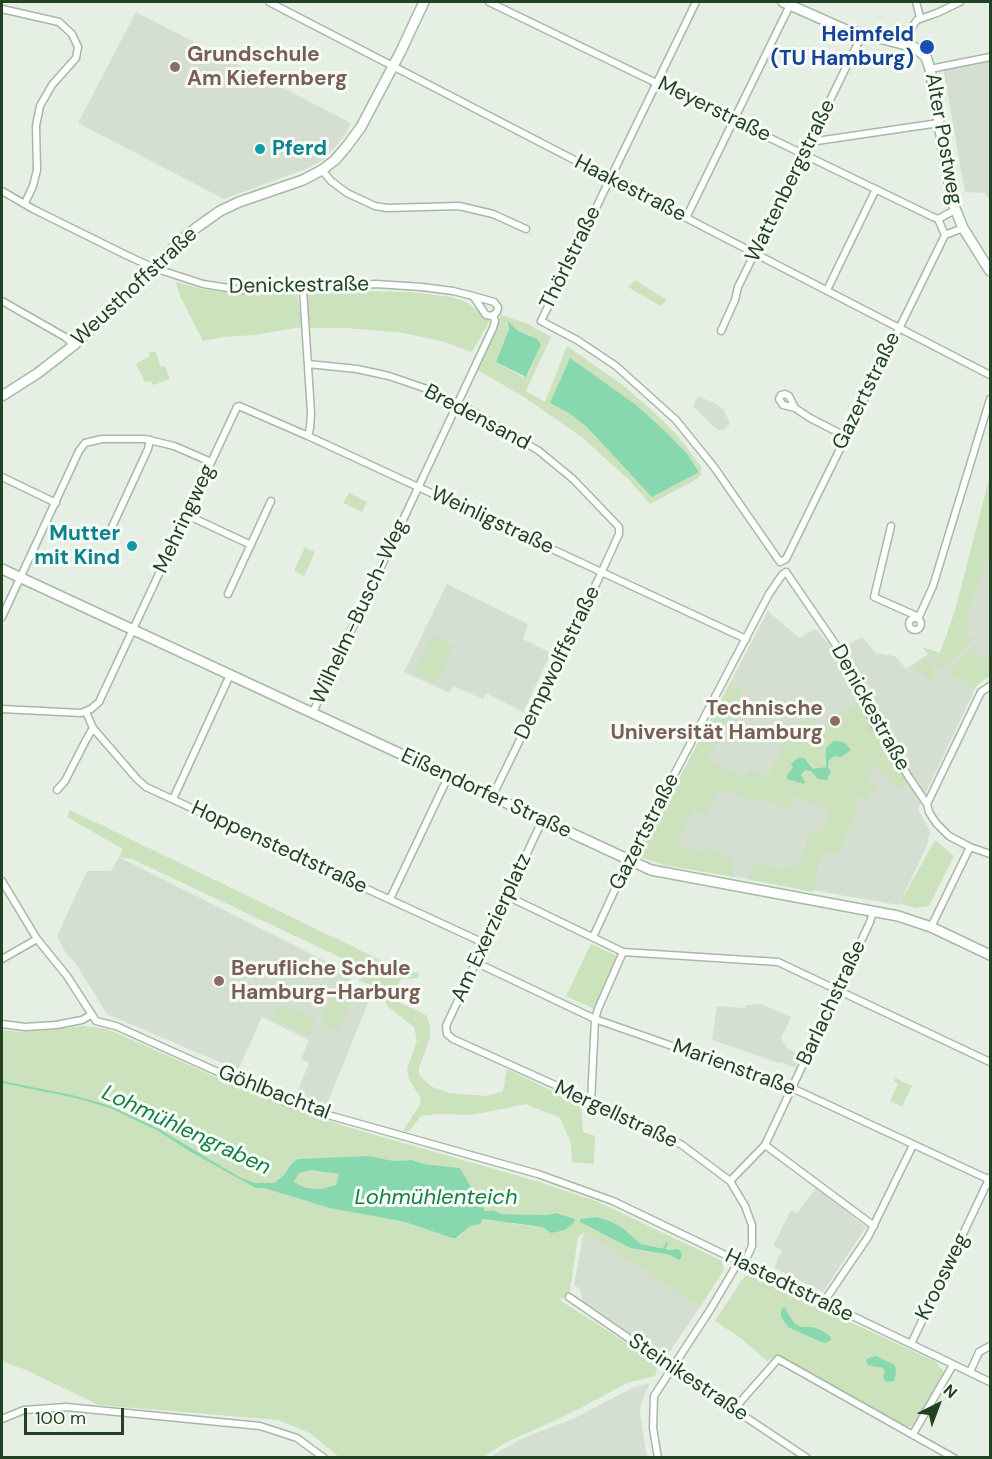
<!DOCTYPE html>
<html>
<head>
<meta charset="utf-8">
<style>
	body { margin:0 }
	#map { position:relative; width:992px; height:1459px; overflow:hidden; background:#e6efe4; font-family:"DM Sans",sans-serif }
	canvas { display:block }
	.frame { position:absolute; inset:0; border:3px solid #214323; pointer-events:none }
	.north { position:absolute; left:908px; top:1375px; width:60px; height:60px; -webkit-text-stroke:4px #f6fbf5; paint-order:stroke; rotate:42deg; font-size:16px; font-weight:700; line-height:24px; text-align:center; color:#214323 }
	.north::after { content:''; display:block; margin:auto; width:21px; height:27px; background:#214323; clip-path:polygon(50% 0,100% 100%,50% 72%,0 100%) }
	.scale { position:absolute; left:24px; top:1408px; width:100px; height:27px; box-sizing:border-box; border:3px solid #214323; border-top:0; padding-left:8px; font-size:18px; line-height:21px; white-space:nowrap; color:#214323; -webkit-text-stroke:4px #f6fbf5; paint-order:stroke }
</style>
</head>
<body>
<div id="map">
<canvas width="992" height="1459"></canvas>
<div class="frame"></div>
<div class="north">N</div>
<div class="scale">100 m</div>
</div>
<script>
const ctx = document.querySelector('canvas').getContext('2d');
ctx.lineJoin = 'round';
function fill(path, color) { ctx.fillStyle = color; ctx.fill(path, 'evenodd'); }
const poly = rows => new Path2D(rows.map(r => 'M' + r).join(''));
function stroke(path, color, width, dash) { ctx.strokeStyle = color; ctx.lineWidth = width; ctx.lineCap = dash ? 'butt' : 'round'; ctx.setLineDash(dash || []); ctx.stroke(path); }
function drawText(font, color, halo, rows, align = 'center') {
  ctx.font = font + ' "DM Sans",sans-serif'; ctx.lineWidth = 6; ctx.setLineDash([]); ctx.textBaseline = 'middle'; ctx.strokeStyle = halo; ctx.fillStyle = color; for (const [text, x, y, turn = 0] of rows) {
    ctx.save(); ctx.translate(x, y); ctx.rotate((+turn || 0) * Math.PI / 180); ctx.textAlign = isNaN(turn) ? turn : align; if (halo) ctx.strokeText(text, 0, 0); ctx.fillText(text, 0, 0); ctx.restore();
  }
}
fill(poly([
	[136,12,351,123,343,138,323,160,308,168,224,199,78,123],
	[990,59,990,201,985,193,965,192,943,68],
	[698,396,716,404,724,410,730,424,724,430,718,430,711,424,693,406],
	[990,476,990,676,977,685,918,809,929,829,930,833,927,840,929,841,899,905,665,865,638,856,768,611,799,638,816,629,835,651,862,637,876,653,895,656,906,669,928,654,936,664,955,611],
	[447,584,528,624,523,639,551,653,523,712,486,693,483,699,453,686,449,693,404,672],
	[119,857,349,973,354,990,370,998,325,1109,296,1095,309,1063,301,1059,309,1040,262,1017,238,1070,107,1014,74,961,67,955,57,936,87,871,111,871],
	[761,1004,791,1017,781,1038,787,1048,801,1055,795,1068,781,1062,779,1063,712,1040,717,1006,745,1008,746,1005],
	[816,1188,866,1227,823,1292,774,1268,782,1250,773,1246,791,1210,797,1213],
	[584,1232,700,1307,670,1351,663,1355,583,1303,580,1289,574,1285],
	[650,1383,641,1403,640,1414,647,1457,490,1457,521,1439,573,1419,632,1388]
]), '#d4dfd2');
fill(poly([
	[635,280,667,300,661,306,628,287],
	[176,282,201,289,248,295,297,293,302,327,253,335,223,337,203,341,180,296],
	[360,291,411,292,451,297,466,302,490,320,472,352,445,342,404,333,347,328,308,328,308,294],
	[501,315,526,323,551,337,526,391,545,402,567,346,624,386,656,414,678,436,697,461,701,467,701,474,697,479,650,504,629,480,582,437,524,397,476,369],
	[508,321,517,330,531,335,541,345,528,375,523,377,496,362,509,329,506,322],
	[155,351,161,367,165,366,170,379,153,385,151,381,145,382,136,364,150,356,149,353],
	[990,476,990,555,986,566,984,566,983,569,984,570,969,607,966,622,967,624,965,626,967,629,969,627,967,635,972,636,973,640,941,670,922,647,940,653,955,611],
	[349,493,367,502,362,512,343,503],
	[305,547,315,552,304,576,294,571],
	[433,636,453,646,435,683,415,673],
	[976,645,978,645,971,653,973,655,982,658,990,656,990,676,977,685,975,688,950,674,952,668],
	[925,658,936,672,929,682,925,675,912,668],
	[859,673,875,704,885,714,881,715,879,712,869,705,856,679],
	[730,683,743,692,725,727,732,731,726,745,718,741,708,759,715,763,715,765,743,777,751,769,767,777,776,759,779,758,778,755,784,736,791,740,794,739,793,736,800,724,809,719,815,728,820,726,823,731,845,719,843,713,860,704,908,784,897,789,875,764,872,767,873,769,866,776,876,787,866,800,856,796,853,804,859,807,837,855,826,850,819,864,813,892,746,879,758,861,782,872,786,865,793,868,796,867,796,864,798,863,807,845,805,844,810,832,819,836,829,814,828,811,797,796,794,797,788,810,767,800,765,798,761,802,753,798,751,800,728,789,725,795,717,791,706,814,693,808,677,843,699,853,703,845,732,859,734,877,665,865,638,856],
	[70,810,401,970,420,973,418,978,401,979,394,995,396,1001,426,1015,430,1026,430,1037,419,1068,419,1075,424,1080,432,1087,449,1093,487,1096,503,1091,507,1069,581,1105,583,1132,595,1136,594,1164,572,1162,571,1143,560,1118,526,1104,472,1115,437,1114,421,1116,408,1132,403,1131,419,1106,421,1098,409,1080,407,1069,417,1041,414,1027,388,1007,382,990,359,980,363,968,132,859,119,857,123,849,67,817],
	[935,840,954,856,929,906,915,908,900,903],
	[591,944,619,957,595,1009,566,996],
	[337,988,354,996,338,1032,320,1024],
	[279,1003,316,1020,310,1036,273,1018],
	[84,1026,107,1029,280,1105,351,1128,539,1182,596,1201,722,1261,724,1270,700,1307,584,1232,578,1237,569,1297,558,1299,658,1363,655,1376,627,1383,575,1411,505,1443,483,1457,339,1457,310,1433,278,1420,99,1405,26,1370,2,1361,2,1030,22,1032],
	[369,1156,394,1161,412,1160,424,1164,460,1168,485,1211,493,1210,500,1214,547,1215,556,1213,574,1219,573,1224,565,1230,546,1230,542,1227,514,1224,505,1221,483,1219,480,1223,470,1226,457,1238,452,1238,405,1222,347,1211,274,1183,284,1175,292,1163,298,1160],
	[596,1217,610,1221,623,1228,641,1244,670,1250,678,1249,681,1251,682,1256,677,1259,670,1255,630,1248,580,1222,581,1219],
	[895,1078,912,1086,902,1107,890,1101,898,1084,894,1081],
	[311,1170,340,1174,336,1185,321,1189,306,1188,294,1182,299,1173],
	[749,1275,936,1362,944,1372,913,1426,905,1427,777,1355,767,1361,742,1339,715,1321,744,1277]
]), '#cbe2bc');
fill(poly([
	[507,320,517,330,537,339,541,345,526,377,496,362,509,329],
	[570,358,636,405,667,433,687,454,699,472,652,497,587,427,569,413,550,403],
	[834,741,844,742,851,750,841,757,834,756,829,760,828,768,831,771,827,780,818,779,811,771,807,770,804,771,801,775,805,781,804,784,787,779,787,775,793,768,791,764,798,758,804,758,813,769,826,767,826,748],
	[161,1130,239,1177,255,1183,274,1183,284,1175,292,1163,298,1159,369,1156,394,1161,412,1160,424,1164,460,1168,485,1211,493,1210,501,1214,547,1215,556,1213,575,1219,573,1224,565,1230,551,1233,542,1227,483,1219,480,1224,470,1226,456,1238,452,1238,405,1222,330,1208,264,1188,256,1188,191,1152,160,1132],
	[311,1170,339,1174,336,1185,321,1189,306,1188,294,1182,299,1173],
	[596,1217,610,1221,623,1228,641,1244,670,1250,678,1249,681,1251,682,1256,679,1260,670,1255,630,1248,580,1222,580,1219],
	[784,1307,794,1323,801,1327,812,1327,821,1330,830,1336,831,1340,825,1343,819,1341,788,1327,781,1317,781,1310],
	[876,1356,895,1365,896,1374,894,1381,886,1382,883,1377,885,1371,883,1368,868,1365,866,1360,868,1358]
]), '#88d8af');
stroke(poly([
	[2,1082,76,1097,110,1107,161,1131],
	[664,1249,667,1243]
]), '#88d8af', 2);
const street = poly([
	[269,2,990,375],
	[489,2,933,217,938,219,955,210],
	[696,2,541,321,577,340,616,366,676,420,714,467,780,562,786,559,945,235,963,228],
	[916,2,920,17],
	[2,9,59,22,72,34,78,47,76,58,52,85,40,106,36,126,37,170,33,186,25,203],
	[908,45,912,27,917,20,937,13,960,2],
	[930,69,990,57],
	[810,142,939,123],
	[322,170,331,181,347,193,375,206,387,208,459,206,493,214,526,229],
	[2,191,33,209,126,255,154,268,203,284,241,290,261,290,376,284,422,287,453,291,473,296,494,302,498,307,497,312,492,316,486,315,473,296],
	[686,218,790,5],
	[938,219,945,235],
	[303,289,311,413,310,428,308,436],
	[827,290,876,189],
	[2,301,65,337,74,345],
	[721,331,735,300,738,287,863,33],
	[308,364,357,369,389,376,427,389,469,409,539,451,573,479,619,527,619,534,598,580,492,797],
	[795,408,789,396,785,394,781,395,779,399,783,405,795,408,810,418,845,436],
	[2,477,56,503],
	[187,515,251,545],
	[891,526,874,597,919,617],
	[112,527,148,449,150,440],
	[228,594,271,501],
	[2,617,79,451,85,443,102,439,145,439,174,446,211,462],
	'909 624a6 6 0 1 1 12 0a6 6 0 1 1-12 0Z',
	[918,619,933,586,990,399],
	[2,709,81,713,91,709,99,702,237,407,239,406,308,436,746,639],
	[86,712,93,728,137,779,146,787,484,943],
	[312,714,493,328,495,321,493,315],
	[57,790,65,781,86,740,93,728],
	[173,799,230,675],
	[927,804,981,692,990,686],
	[542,821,446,1026,447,1034,453,1039,637,1122,682,1145,730,1181,745,1206,752,1225,752,1246,744,1264],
	[2,881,37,939,67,976,96,1021,116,1026,289,1104,538,1174,613,1201,990,1382],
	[507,896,623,952,778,962,990,1062],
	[390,899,448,777],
	[931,927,970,847],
	[593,937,624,870,769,594,782,575,786,572,836,645,867,704,869,714,876,728,884,735,908,776,927,804,929,812,936,823,949,836,970,847,990,854],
	[2,959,37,939],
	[475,962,595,1019,792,1088,990,1180],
	[2,1024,25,1027,56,1025,82,1020,91,1015],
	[591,1102,595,1019,598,1009,623,952],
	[765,1145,874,1226],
	[730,1181,765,1145,870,922,873,912],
	[569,1297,672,1368,807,1458],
	[823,1303,868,1237,913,1145],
	[911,1344,990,1177],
	[970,1372,979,1352,990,1346],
	[734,1409,778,1359,954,1458],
	[2,1419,24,1410,66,1407,260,1426,297,1438,324,1458],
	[913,1434,953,1365],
	[658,1458,653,1428,654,1396,710,1310,739,1261]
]);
const secondary = poly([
	[783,2,844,29,914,47,926,57,930,69,952,201,963,228,990,271],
	[2,396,38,373,74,345,122,301,181,240,196,228,220,211,239,202,303,180,322,170,335,160,347,146,361,127,400,53,424,2],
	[2,569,651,870,898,916,931,927,990,955]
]);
stroke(street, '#a7b8a6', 9);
stroke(secondary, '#a2bca1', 12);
stroke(street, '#fff', 6);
stroke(secondary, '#fff', 9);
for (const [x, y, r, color] of [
	[927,47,8,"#1a4fb4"],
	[175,67,6,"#8d6e63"],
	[260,149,6,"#0f9aa8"],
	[132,546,6,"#0f9aa8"],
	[835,721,6,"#8d6e63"],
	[219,981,6,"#8d6e63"]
]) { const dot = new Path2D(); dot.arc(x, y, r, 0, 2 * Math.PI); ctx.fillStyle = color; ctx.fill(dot); stroke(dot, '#f6fbf5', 2); }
drawText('bold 21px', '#164399', '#f6fbf5', [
	["Heimfeld",914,35],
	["(TU Hamburg)",914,59]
], 'right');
drawText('bold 21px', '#785e54', '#f6fbf5', [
	["Grundschule",187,55],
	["Am Kiefernberg",187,79],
	["Technische",823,709,"right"],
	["Universität Hamburg",823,733,"right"],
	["Berufliche Schule",231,969],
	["Hamburg-Harburg",231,993]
], 'left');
drawText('21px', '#214323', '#f6fbf5', [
	["Meyerstraße",714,110,26],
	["Alter Postweg",943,139,80],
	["Wattenbergstraße",791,181,-64],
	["Haakestraße",630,189,27],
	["Thörlstraße",571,258,-64],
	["Denickestraße",299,286,-1],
	["Weusthoffstraße",135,287,-43],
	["Gazertstraße",867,391,-64],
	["Bredensand",477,418,28],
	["Mehringweg",185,519,-65],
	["Weinligstraße",492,521,25],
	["Wilhelm-Busch-Weg",360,612,-65],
	["Dempwolffstraße",558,663,-64],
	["Denickestraße",870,708,61],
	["Eißendorfer Straße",486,794,25],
	["Gazertstraße",645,832,-63],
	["Hoppenstedtstraße",279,848,25],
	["Am Exerzierplatz",492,928,-65],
	["Barlachstraße",832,1003,-65],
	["Marienstraße",734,1068,20],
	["Göhlbachtal",274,1093,21],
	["Mergellstraße",616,1115,25],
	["Kroosweg",943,1277,-64],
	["Hastedtstraße",789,1286,26],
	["Steinikestraße",688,1378,34]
]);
drawText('bold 21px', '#0d838f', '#f6fbf5', [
	["Pferd",272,149],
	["Mutter",120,534,"right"],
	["mit Kind",120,558,"right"]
], 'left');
drawText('italic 22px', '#157f4a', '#f6fbf5', [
	["Lohmühlengraben",186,1131,25],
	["Lohmühlenteich",436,1198]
]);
</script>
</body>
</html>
